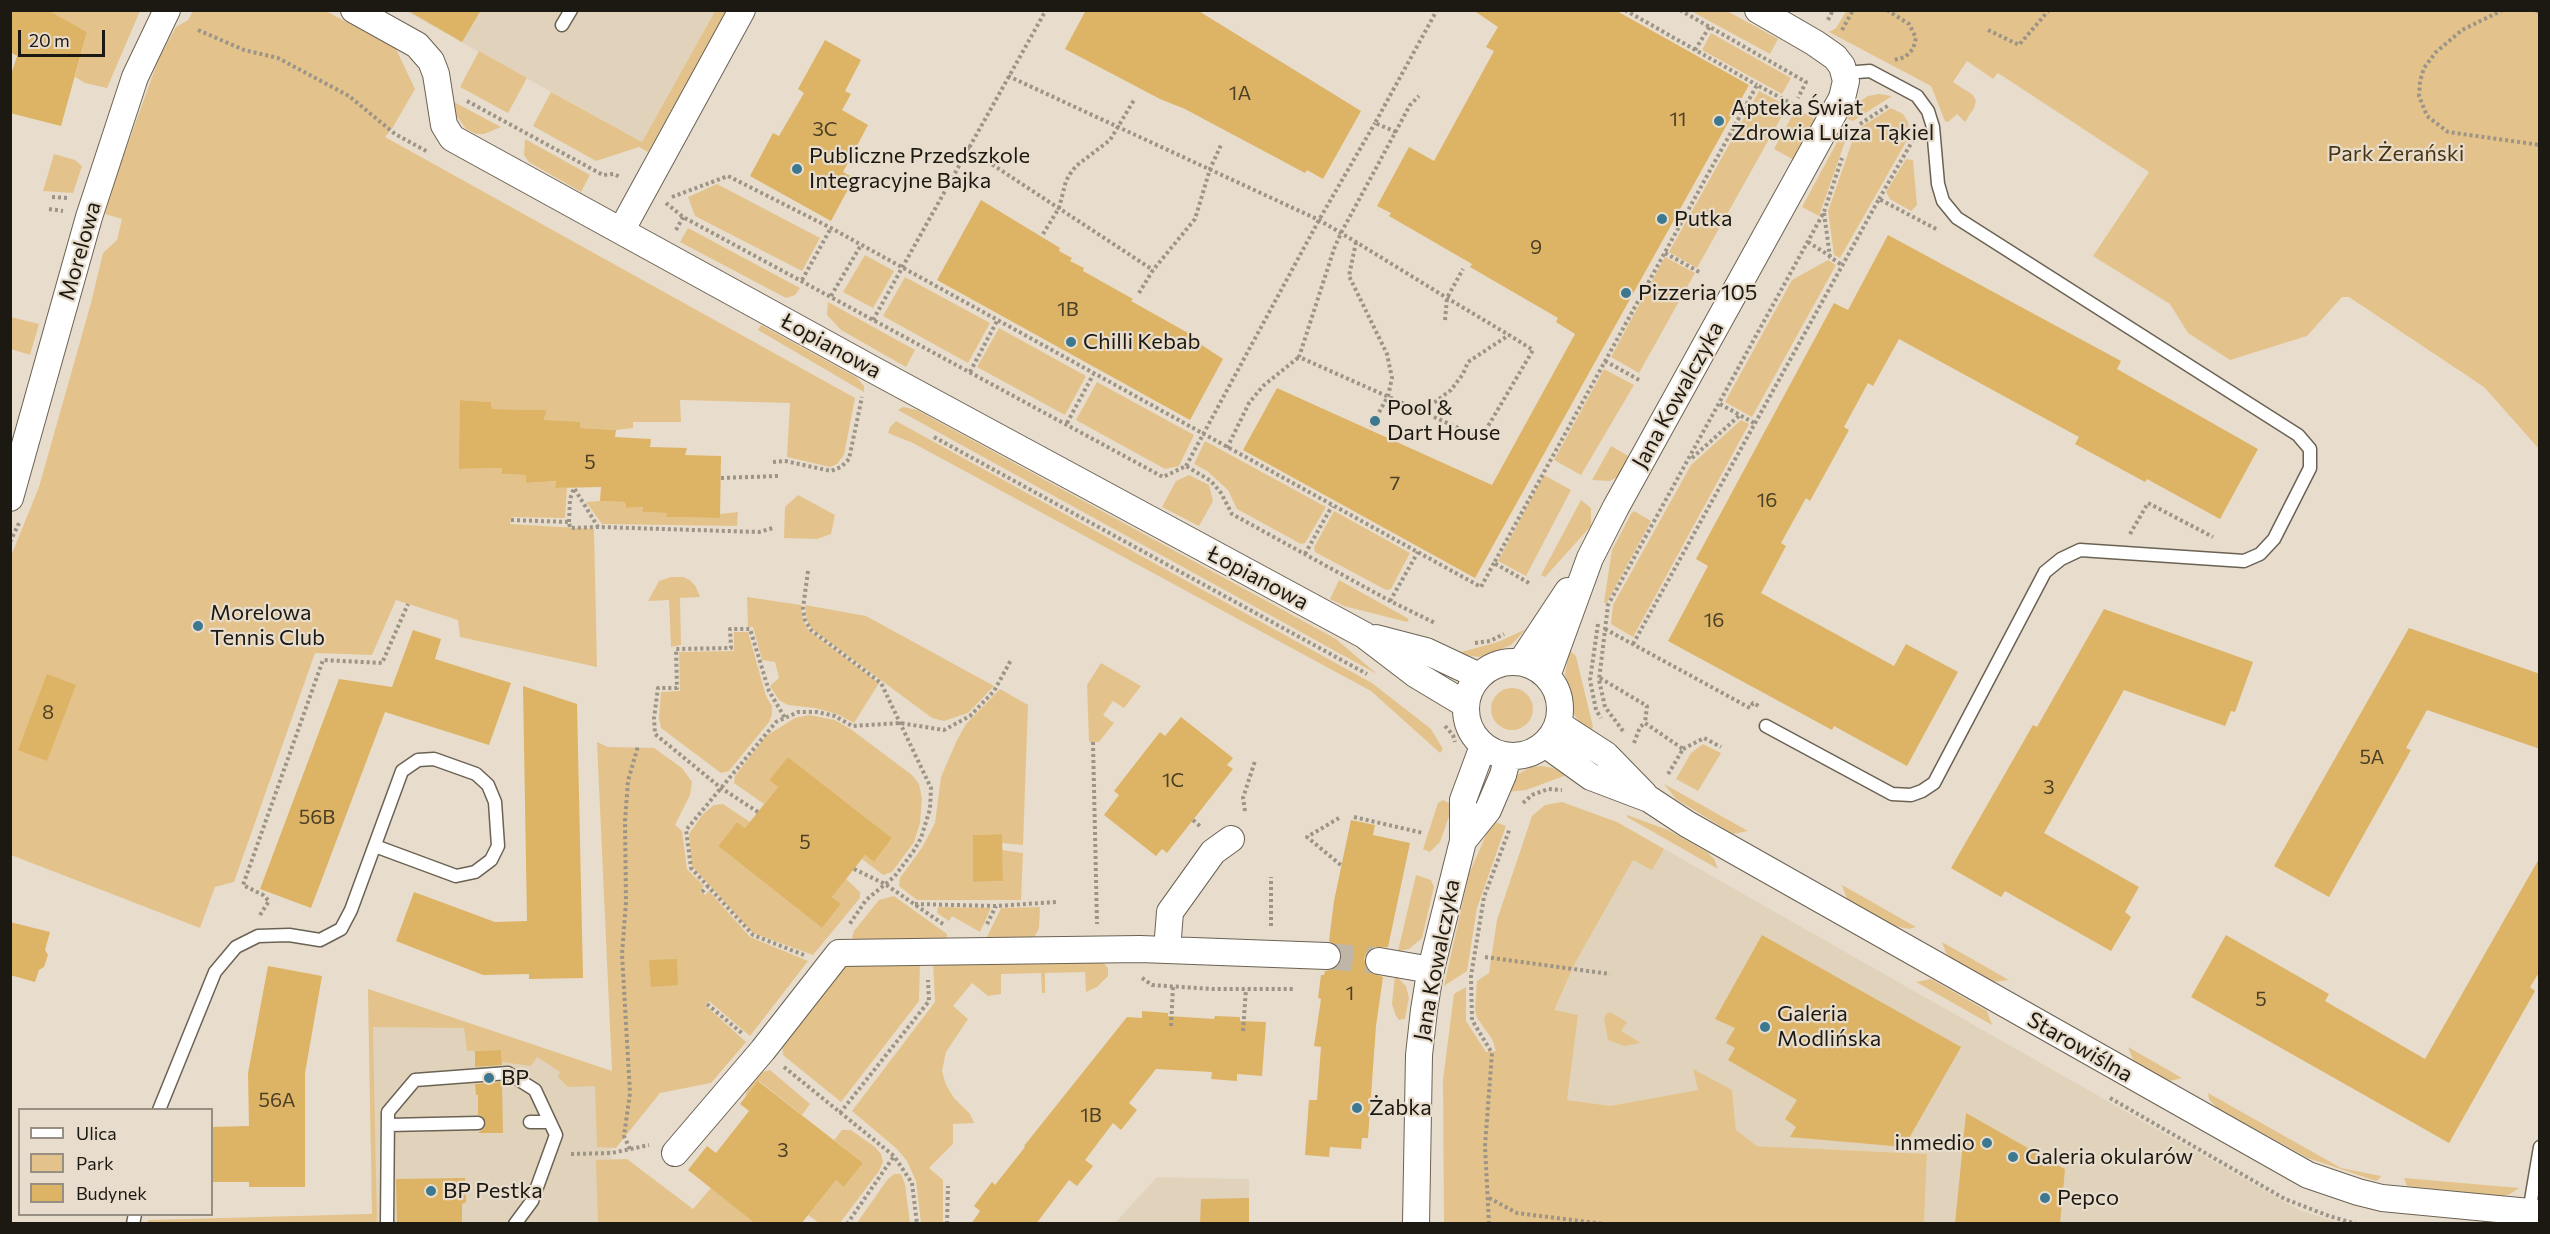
<!DOCTYPE html>
<html>
<head>
<meta charset="utf-8">
<style>
	body { margin:0 }
	#map { position:relative; width:2550px; height:1234px; overflow:hidden; background:#e8ddcc; font-family:Commissioner,sans-serif }
	canvas { display:block }
	.frame { position:absolute; inset:0; border:12px solid #1c1912; pointer-events:none }
	.legend { position:absolute; left:18px; top:1108px; width:195px; height:108px; box-sizing:border-box; background:#e8ddcc; border:2px solid #968f82; margin:0; padding:8px 10px; list-style:none; font-size:18px; color:#1c1912 }
	.legend li { display:flex; align-items:center; gap:12px; height:30px }
	.legend b { width:30px; border:2px solid #968f82 }
	.scale { position:absolute; left:18px; top:30px; width:87px; height:27px; box-sizing:border-box; border:3px solid #1c1912; border-top:0; padding-left:8px; font-size:18px; line-height:21px; white-space:nowrap; color:#1c1912; -webkit-text-stroke:4px #e8ddcc; paint-order:stroke }
</style>
</head>
<body>
<div id="map">
<canvas width="2550" height="1234"></canvas>
<div class="frame"></div>
<ul class="legend">
<li><b style="height:8px;background:#fff"></b>Ulica</li>
<li><b style="height:16px;background:#e3c38b"></b>Park</li>
<li><b style="height:16px;background:#ddb365"></b>Budynek</li>
</ul>
<div class="scale">20 m</div>
</div>
<script>
const ctx = document.querySelector('canvas').getContext('2d');
ctx.lineJoin = 'round';
function fill(path, color) { ctx.fillStyle = color; ctx.fill(path, 'evenodd'); }
const poly = rows => new Path2D(rows.map(r => 'M' + r).join(''));
function stroke(path, color, width, dash) { ctx.strokeStyle = color; ctx.lineWidth = width; ctx.lineCap = dash ? 'butt' : 'round'; ctx.setLineDash(dash || []); ctx.stroke(path); }
function drawText(font, color, halo, rows, align = 'center') {
  ctx.font = font + ' Commissioner,sans-serif'; ctx.lineWidth = 4.5; ctx.setLineDash([]); ctx.textBaseline = 'middle'; ctx.strokeStyle = halo; ctx.fillStyle = color; for (const [text, x, y, turn = 0] of rows) {
    ctx.save(); ctx.translate(x, y); ctx.rotate((+turn || 0) * Math.PI / 180); ctx.textAlign = isNaN(turn) ? turn : align; if (halo) ctx.strokeText(text, 0, 0); ctx.fillText(text, 0, 0); ctx.restore();
  }
}
fill(poly([
	[405,11,715,11,642,142],
	[1617,822,2299,1210,2339,1223,1924,1223,1927,1154,1757,1146,1736,1130,1732,1090,1539,1124,1556,1006,1575,963],
	[368,989,612,1072,611,1223,176,1224,177,1220,372,1214],
	[1157,1177,1249,1179,1249,1223,1114,1224]
]), '#e1d3bb');
fill(poly([
	[1847,10,2539,11,2539,449,2484,387,2349,297,2342,297,2307,336,2230,360,2188,333,2170,304,2093,256,2149,172,1998,73,1993,79,1967,61,1953,82,1973,95,1976,101,1974,108,1965,122,1957,114,1948,122,1945,121,1931,86,1829,32,1836,28],
	[47,11,140,11,107,88,85,83,75,77,87,32],
	[193,11,326,11,396,49,415,89,393,127,385,137,855,398,844,455,837,464,830,467,787,457,790,403,680,400,681,422,633,422,633,428,616,430,580,428,544,420,545,410,492,409,491,402,460,400,460,469,502,468,501,474,526,475,527,483,556,481,555,488,567,488,565,518,511,517,510,524,594,529,597,667,460,637,458,620,396,600,372,655,315,653,234,882,215,887,200,928,11,855,11,556,39,487,91,303,103,253,117,240,122,219,105,214,121,163,159,58,176,27,188,20],
	[715,11,726,11,648,152,639,147,596,161,533,126,551,92,642,142],
	[1691,11,1727,11,1778,39,1770,54],
	[1711,33,1791,78,1782,94,1702,50],
	[479,51,527,78,508,113,460,87],
	[1759,91,1780,102,1782,116,1697,268,1669,252],
	[1879,94,1892,96,1853,121,1848,119,1850,111,1859,102,1868,96],
	[454,102,501,127,484,134,476,134,466,129,456,115],
	[1891,108,1903,114,1908,122,1910,135,1840,258,1834,255,1828,211,1852,142,1861,127],
	[1802,112,1816,120,1794,160,1774,149,1793,114],
	[1842,133,1847,136,1819,216,1802,207],
	[525,139,590,175,581,192,529,162,524,155],
	[54,154,75,160,82,166,73,193,43,191],
	[1906,159,1913,160,1917,205,1911,211,1890,199,1886,192],
	[717,184,820,238,802,271,695,216,688,197],
	[688,228,800,288,795,295,786,298,680,242],
	[865,255,894,271,873,308,843,292],
	[1665,257,1695,273,1639,373,1611,357],
	[1828,260,1836,265,1752,417,1725,402,1792,280],
	[905,277,990,323,968,363,883,316],
	[828,302,915,350,906,367,841,330,827,315],
	[11,317,39,324,30,355,11,349],
	[761,325,856,377,864,386,864,392,758,330],
	[999,328,1086,376,1065,415,977,367],
	[1604,369,1634,385,1581,475,1554,460],
	[1097,382,1194,435,1179,466,1165,469,1076,420],
	[903,407,917,410,1336,639,1377,674,898,410],
	[1741,420,1749,424,1633,637,1611,624,1613,605,1691,465],
	[896,421,1372,683,1431,729,1443,749,1440,753,1371,691,913,443,888,433,890,427],
	[1205,441,1326,507,1305,543,1301,544,1237,509,1228,490,1207,471,1194,464],
	[1611,446,1630,457,1619,476,1610,481,1592,480],
	[1189,475,1209,485,1213,501,1199,526,1162,507,1176,481],
	[1544,475,1571,490,1526,576,1498,561],
	[798,495,835,515,831,534,817,539,784,538,785,507],
	[1581,500,1591,508,1591,526,1545,577,1541,575],
	[600,501,625,502,626,508,643,507,642,512,667,513,666,517,720,518,720,514,738,512,737,526,602,524,586,502],
	[1334,511,1410,553,1391,589,1386,590,1315,552,1314,547],
	[1634,511,1651,521,1606,604,1604,602,1612,550,1631,514],
	[671,577,683,577,690,580,696,587,700,597,680,598,681,645,671,647,669,600,648,601,659,581],
	[1339,580,1409,619,1407,622,1344,606,1330,599],
	[747,597,801,605,803,621,809,631,879,683,854,723,837,714,815,708,788,705,779,700,770,686,779,678,775,662,762,660,753,627,748,627],
	[805,605,866,616,994,686,968,713,944,721,932,718,812,629,807,620],
	[1526,629,1511,645,1480,657,1454,654,1498,642],
	[734,632,748,632,766,696,772,706,772,715,769,722,729,771,721,773,661,728,659,718,661,692,680,691,679,652,734,651],
	[1569,650,1576,656,1593,727,1591,732,1582,726,1573,713,1565,675],
	[1101,663,1141,686,1124,708,1113,701,1103,715,1114,723,1099,742,1089,742,1087,685],
	'1491 709a21 21 0 1 1 42 0a21 21 0 1 1-42 0Z',
	[1000,689,1028,705,1023,845,1002,843,1001,834,973,835,974,882,1003,881,1002,850,1023,853,1021,900,917,900,899,886,900,878,923,846,935,823,941,777,957,740,966,724],
	[809,715,835,720,852,730,912,775,919,784,922,798,920,823,914,842,892,872,883,875,862,859,865,855,874,862,892,838,788,757,769,780,778,787,764,804,734,783,735,776,766,736,795,718],
	[597,742,608,747,654,748,682,768,692,782,690,795,675,825,682,831,687,869,704,886,700,891,705,895,709,891,750,937,808,961,750,1036,709,1001,705,1005,746,1042,711,1083,660,1093,616,1148,597,1147,595,1086,568,1087,558,1077,560,1072,537,1057,531,1066,502,1062,501,1050,467,1051,464,1028,373,1027,377,1223,147,1224,148,1220,372,1214,368,989,612,1071],
	[1703,744,1721,753,1698,791,1676,779,1691,753],
	[1542,766,1553,768,1564,774,1564,776,1526,790,1507,792,1512,779,1520,773,1531,767],
	[1664,784,1748,831,1733,834,1676,799],
	[1443,800,1453,805,1440,842,1430,852,1423,849,1438,803],
	[1562,802,1617,822,1664,849,1652,870,1633,860,1575,963,1556,1006,1555,1010,1578,1015,1567,1100,1610,1106,1698,1090,1693,1069,1732,1090,1736,1130,1757,1146,1927,1154,1924,1223,1444,1223,1443,1080,1454,994,1466,987,1466,1021,1486,1052,1496,1051,1492,1039,1477,1018,1475,1010,1477,981,1489,973,1497,920,1532,816,1545,805],
	[723,804,750,822,745,828,737,822,718,846,822,928,841,904,832,897,846,879,860,892,860,898,813,955,753,933,692,866,689,834,703,814,714,805],
	[1627,815,1668,830,1707,852,1714,859,1718,869,1627,817],
	[1492,821,1506,826,1477,908,1467,971,1444,986,1469,874],
	[1416,875,1431,880,1434,887,1422,938,1409,949,1398,951],
	[1842,885,1916,927,1909,929,1895,926,1847,899],
	[894,896,947,934,947,941,855,942,852,937,854,931,879,900],
	[938,907,991,908,980,932,952,916,949,921,937,913],
	[1040,907,1039,928,1035,936,1027,940,985,941,1001,908],
	[1942,942,2009,980,1993,982,1950,957,1946,953],
	[850,962,920,962,919,1001,841,1102,783,1055,782,1042,834,973],
	[1103,962,1108,968,1108,976,1097,987,1086,992,1085,972,1045,973,1045,993,1042,993,1041,973,1001,974,1001,994,988,996,972,983,953,1006,968,1019,946,1052,942,1071,946,1085,954,1098,970,1114,974,1123,953,1124,953,1144,929,1168,943,1180,943,1223,921,1223,916,1181,907,1161,897,1149,852,1111,935,1002,933,963],
	[1395,975,1406,986,1409,998,1405,1019,1399,1020,1396,1016,1392,1004],
	[1931,979,1987,1011,1992,1025,1916,982],
	[1610,1012,1627,1022,1621,1031,1641,1043,1624,1046,1608,1040,1604,1019,1606,1014],
	[2128,1047,2182,1078,2170,1081,2165,1079,2134,1062],
	[770,1070,810,1104,802,1115,759,1081,745,1097,749,1084,758,1073],
	[2208,1093,2341,1168,2381,1176,2380,1178,2376,1181,2308,1158,2217,1108,2209,1099],
	[842,1130,851,1130,875,1147,881,1154,883,1162,879,1171,840,1223,819,1223,808,1215,836,1180,845,1186,863,1163,834,1140],
	[627,1159,693,1209,711,1188,756,1223,598,1223,596,1160],
	[894,1174,901,1174,905,1184,910,1223,857,1223,887,1180],
	[2404,1178,2519,1188,2510,1194,2503,1196,2407,1186]
]), '#e3c38b');
fill(poly([
	[10,10,47,10,87,32,61,126,10,113,10,78,17,56,10,52],
	[407,10,481,10,462,42],
	[1086,10,1197,10,1361,111,1323,179,1307,170,1305,173,1185,109,1160,99,1065,49],
	[1473,10,1615,10,1749,85,1475,578,1243,450,1277,388,1492,485,1575,334,1556,322,1558,318,1470,267,1472,264,1389,216,1391,213,1377,206,1409,147,1434,161,1494,51,1486,47,1498,27],
	[825,40,861,60,845,91,851,94,842,110,868,125,843,172,854,178,831,221,750,176,773,133,779,136,804,93,798,89],
	[981,200,1060,248,1059,251,1072,258,1070,261,1084,268,1083,271,1133,299,1131,301,1190,334,1188,336,1223,359,1190,420,937,280],
	[1888,235,2121,361,2117,369,2258,449,2220,519,2147,479,2145,482,2075,444,2079,437,1899,339,1873,386,1868,383,1844,427,1849,430,1810,501,1806,498,1781,543,1786,546,1761,593,1894,666,1906,644,1958,672,1907,766,1834,726,1832,730,1668,641,1708,566,1696,559,1834,303,1848,310],
	[460,400,491,402,492,409,546,410,544,420,580,422,580,428,616,430,615,437,651,439,650,447,687,448,685,455,721,456,720,518,666,517,667,513,642,512,643,507,626,508,625,502,600,501,601,487,555,488,556,481,526,483,526,475,501,474,502,468,459,469],
	[2104,609,2253,662,2235,712,2231,711,2225,726,2124,690,2044,833,2139,887,2125,912,2131,917,2111,951,2005,891,2001,897,1951,868,2033,725,2037,727],
	[2409,628,2540,674,2540,749,2427,710,2406,748,2411,750,2329,897,2274,866],
	[413,630,441,639,435,659,511,683,489,745,385,712,311,908,260,889,339,679,392,687],
	[47,674,76,685,47,761,18,750],
	[523,686,577,704,583,978,529,979,529,974,483,975,396,941,414,892,495,922,527,921],
	[1181,717,1233,758,1227,765,1233,769,1167,853,1162,849,1156,856,1104,815,1119,795,1114,791,1160,732,1165,736],
	[788,757,892,838,874,862,865,855,832,897,841,904,822,928,718,846,737,822,745,828,778,787,769,780],
	[1351,820,1375,825,1373,835,1410,843,1388,947,1373,947,1367,952,1364,959,1369,972,1383,977,1376,1026,1368,1138,1362,1138,1361,1149,1330,1147,1329,1157,1305,1155,1309,1100,1317,1100,1321,1047,1314,1046,1321,999,1318,998,1321,975,1324,975,1325,971,1334,969,1342,957,1340,949,1329,941,1334,901],
	[1002,834,1003,881,973,882,973,835],
	[2540,857,2540,971,2530,987,2535,991,2449,1143,2191,997,2226,935,2329,994,2325,1001,2425,1059],
	[10,922,50,932,45,950,48,955,44,967,39,970,35,982,10,975],
	[1762,935,1961,1047,1904,1147,1790,1137,1796,1127,1785,1119,1797,1100,1728,1060,1735,1048,1726,1043,1735,1028,1715,1019],
	[677,959,678,985,651,987,649,960],
	[268,966,322,976,305,1073,305,1187,249,1187,249,1182,212,1182,212,1127,249,1126,248,1073],
	[1142,1011,1168,1013,1168,1016,1214,1019,1215,1016,1240,1017,1240,1021,1266,1022,1262,1076,1237,1074,1237,1081,1211,1079,1212,1072,1156,1069,1129,1103,1137,1110,1121,1130,1113,1123,1085,1160,1093,1166,1077,1186,1069,1180,1036,1224,971,1224,980,1211,974,1206,992,1182,995,1185,1025,1147,1024,1146,1127,1017,1142,1018],
	[501,1050,502,1065,475,1067,475,1051],
	[758,1081,863,1163,844,1187,836,1180,801,1224,756,1224,688,1170,707,1146,716,1153,749,1111,740,1104],
	[502,1082,503,1133,478,1133,485,1127,486,1122,482,1116,478,1115,478,1095,476,1095,475,1084],
	[1966,1113,2065,1169,2060,1224,1955,1224],
	[465,1178,466,1202,462,1204,462,1224,397,1224,396,1179],
	[1249,1198,1249,1224,1200,1224,1201,1199]
]), '#ddb365');
stroke(poly([
	[1327,956,1379,961]
]), '#bfb6a7', 26, [26, 13]);
const lane = poly([
	[562,25,571,10],
	[1766,726,1892,794,1911,795,1922,791,1934,783,2045,572,2061,559,2080,550,2244,561,2260,554,2274,539,2310,468,2310,449,2298,435,1957,218,1943,201,1938,184,1933,127,1928,111,1917,96,1870,71,1844,73],
	[159,1110,215,972,236,947,258,936,289,935,320,940,341,929,351,910,402,771,418,760,434,759,476,774,488,785,495,802,498,846,491,860,475,872,456,876,375,846],
	[530,1122,550,1122],
	[388,1125,478,1123],
	[2529,1212,2540,1147],
	[133,1224,135,1214],
	[387,1224,388,1112,415,1080,508,1073,535,1090,556,1135,532,1201,515,1224]
]);
const street = poly([
	[354,10,417,45,431,61,436,74,444,125,452,138,872,369,1364,635,1415,674,1465,704],
	[621,231,742,10],
	[10,498,89,217,135,77,167,10],
	[1376,638,1426,651,1479,676],
	'1466 709a47 47 0 1 1 94 0a47 47 0 1 1-94 0Z',
	[1521,662,1568,591],
	[1547,676,1590,558,1616,507,1842,98,1846,81,1842,66,1835,57,1815,43,1758,10],
	[1558,724,1606,755,1644,794],
	[1545,744,1591,777,1649,799,1687,824,2308,1175,2358,1192,2382,1198,2540,1213],
	[1463,841,1488,810,1503,775,1508,756],
	[1167,950,1170,912,1213,852,1231,839],
	[1379,961,1431,970],
	[675,1153,763,1050,839,953,1140,949,1327,956],
	[1416,1224,1419,1055,1424,1010,1430,973,1463,841,1463,800,1483,746]
]);
stroke(lane, '#6b6253', 15);
stroke(street, '#6b6253', 28);
stroke(poly([
	[1625,10,1757,85],
	[1680,10,1806,82,1798,98],
	[1887,10,1909,24,1916,38,1913,49,1905,57,1894,60],
	[2503,10,2462,30,2436,52,2424,68,2420,81,2419,96,2427,116,2448,132,2540,145],
	[2536,10,2540,14],
	[1828,20,1833,10],
	[198,30,244,50,278,58,349,96,395,134,428,152],
	[1842,30,1853,10],
	[1988,30,2019,45,2049,10],
	[1695,50,1710,26],
	[1008,76,1319,220,1341,233,1356,242,1447,298,1509,335,1533,350,1481,438,1299,357,1334,249,1341,233,1410,105,1419,96],
	[467,101,603,175,614,174,620,177],
	[1860,124,1889,105],
	[1396,132,1375,123,1437,10],
	[967,148,1153,270],
	[52,197,68,198],
	[672,197,728,176,831,228,1481,587,1494,563],
	[1879,199,1913,140],
	[666,203,683,217,1163,477,1186,466,1211,481,1221,493,1232,514,1390,601,1435,623],
	[49,209,63,211],
	[1824,213,1830,257,1842,265],
	[676,230,683,217],
	[1043,234,1059,208,1066,181,1070,174,1076,166,1110,140,1134,100],
	[1356,242,1349,276,1387,354,1392,378,1388,396,1371,427],
	[1808,242,1830,256],
	[1665,253,1701,273],
	[802,280,831,228],
	[1139,293,1153,270,1195,219,1210,169,1221,145],
	[831,296,861,245],
	[873,320,1046,10],
	[1445,320,1447,298,1463,269],
	[1605,361,1641,381],
	[970,372,997,321],
	[1720,404,1754,423],
	[1418,410,1435,402,1451,390,1463,374,1468,362,1509,335],
	[1067,423,1093,375],
	[934,437,1367,674],
	[1227,448,1249,403,1263,386,1299,357],
	[1692,458,1740,415],
	[773,462,785,461,831,471,841,467,849,459,862,397],
	[1186,466,1319,220,1375,123],
	[721,478,778,476],
	[511,520,569,522,570,528,599,527,759,532,773,528],
	[569,522,570,499,574,488,598,527],
	[2130,534,2148,503,2213,537],
	[10,542,19,523],
	[1305,554,1332,506],
	[808,571,803,608,805,620,811,630,881,683,931,788,930,809,921,838,913,852,894,877,866,900,849,925],
	[1529,583,1494,563,1757,85,1794,105],
	[1390,601,1418,552],
	[1598,624,1590,680,1596,710,1601,718],
	[1605,629,1750,708,1753,703,1761,707],
	[1475,643,1490,641,1504,634],
	[1633,644,1879,199,1938,230],
	[1600,678,1647,706,1645,723,1683,749,1667,776],
	[1445,726,1453,735,1455,742],
	[1623,731,1605,707,1599,680,1608,605,1824,212,1842,158],
	[1093,742,1097,924],
	[1634,743,1640,727,1645,723],
	[1683,749,1704,738,1721,747],
	[1523,803,1532,795,1548,789,1562,790],
	[1245,811,1243,798,1255,761],
	[758,812,721,788,655,734,654,718,658,688,677,688,676,649,731,648,730,629,750,629,769,691,785,718],
	[1354,817,1423,833],
	[1339,818,1307,837,1342,866],
	[1193,820,1201,827],
	[854,869,885,884,943,924],
	[702,892,708,886],
	[915,904,996,906,1056,902],
	[260,915,269,901,263,895,243,885,323,660,382,663,408,604],
	[987,924,996,906],
	[1271,926,1271,877],
	[804,955,753,935,691,868,686,830,776,722,798,712,817,712,835,716,852,726,900,723,944,730,970,716,994,691,1011,660],
	[1485,957,1610,974],
	[1142,978,1152,985,1212,989,1295,989],
	[707,1004,743,1034],
	[1171,1026,1173,987],
	[1243,1031,1246,989],
	[784,1067,894,1156,912,1183,917,1224],
	[2110,1098,2285,1199,2329,1216,2357,1224],
	[840,1113,929,1001,928,980],
	[630,1149,624,1136,630,1093,622,954,626,902,625,821,628,781,638,746],
	[571,1154,612,1153,649,1145],
	[1489,1198,1517,1213,1604,1224],
	[847,1224,894,1156],
	[947,1224,948,1186],
	[1489,1224,1485,1146,1492,1053,1472,1020,1471,976,1484,897,1510,828]
]), '#9c9487', 4, [3, 3]);
stroke(lane, '#fff', 12);
stroke(street, '#fff', 26);
for (const [x, y, r, color] of [
	[1719,121,6,"#3c7890"],
	[797,169,6,"#3c7890"],
	[1662,219,6,"#3c7890"],
	[1626,293,6,"#3c7890"],
	[1071,342,6,"#3c7890"],
	[1375,421,6,"#3c7890"],
	[198,626,6,"#3c7890"],
	[1765,1027,6,"#3c7890"],
	[489,1078,6,"#3c7890"],
	[1357,1108,6,"#3c7890"],
	[1987,1143,6,"#3c7890"],
	[2013,1157,6,"#3c7890"],
	[431,1191,6,"#3c7890"],
	[2045,1198,6,"#3c7890"]
]) { const dot = new Path2D(); dot.arc(x, y, r, 0, 2 * Math.PI); ctx.fillStyle = color; ctx.fill(dot); stroke(dot, '#e8ddcc', 2); }
drawText('20px', '#4c4027', null, [
	["1A",1240,93],
	["11",1678,119],
	["3C",825,129],
	["9",1536,247],
	["1B",1068,309],
	["5",590,462],
	["7",1395,483],
	["16",1767,500],
	["16",1714,620],
	["8",48,712],
	["5A",2372,757],
	["1C",1173,780],
	["3",2049,787],
	["56B",317,817],
	["5",805,842],
	["1",1350,993],
	["5",2261,999],
	["56A",277,1100],
	["1B",1091,1115],
	["3",783,1150]
]);
drawText('22px', '#1c1912', '#e8ddcc', [
	["Apteka Świat",1731,108],
	["Zdrowia Luiza Tąkiel",1731,133],
	["Publiczne Przedszkole",809,156],
	["Integracyjne Bajka",809,181],
	["Putka",1674,219],
	["Pizzeria 105",1638,293],
	["Chilli Kebab",1083,342],
	["Pool &",1387,408],
	["Dart House",1387,433],
	["Morelowa",210,613],
	["Tennis Club",210,638],
	["Galeria",1777,1014],
	["Modlińska",1777,1039],
	["BP",501,1078],
	["Żabka",1369,1108],
	["inmedio",1975,1143,"right"],
	["Galeria okularów",2025,1157],
	["BP Pestka",443,1191],
	["Pepco",2057,1198]
], 'left');
drawText('22px', '#473513', '#e8ddcc', [
	["Park Żerański",2396,154]
]);
drawText('22px', '#1c1912', '#e8ddcc', [
	["Morelowa",80,251,-74],
	["Łopianowa",831,346,29],
	["Jana Kowalczyka",1678,395,-61],
	["Łopianowa",1258,578,28],
	["Jana Kowalczyka",1437,960,-79],
	["Starowiślna",2080,1047,30]
]);
</script>
</body>
</html>
